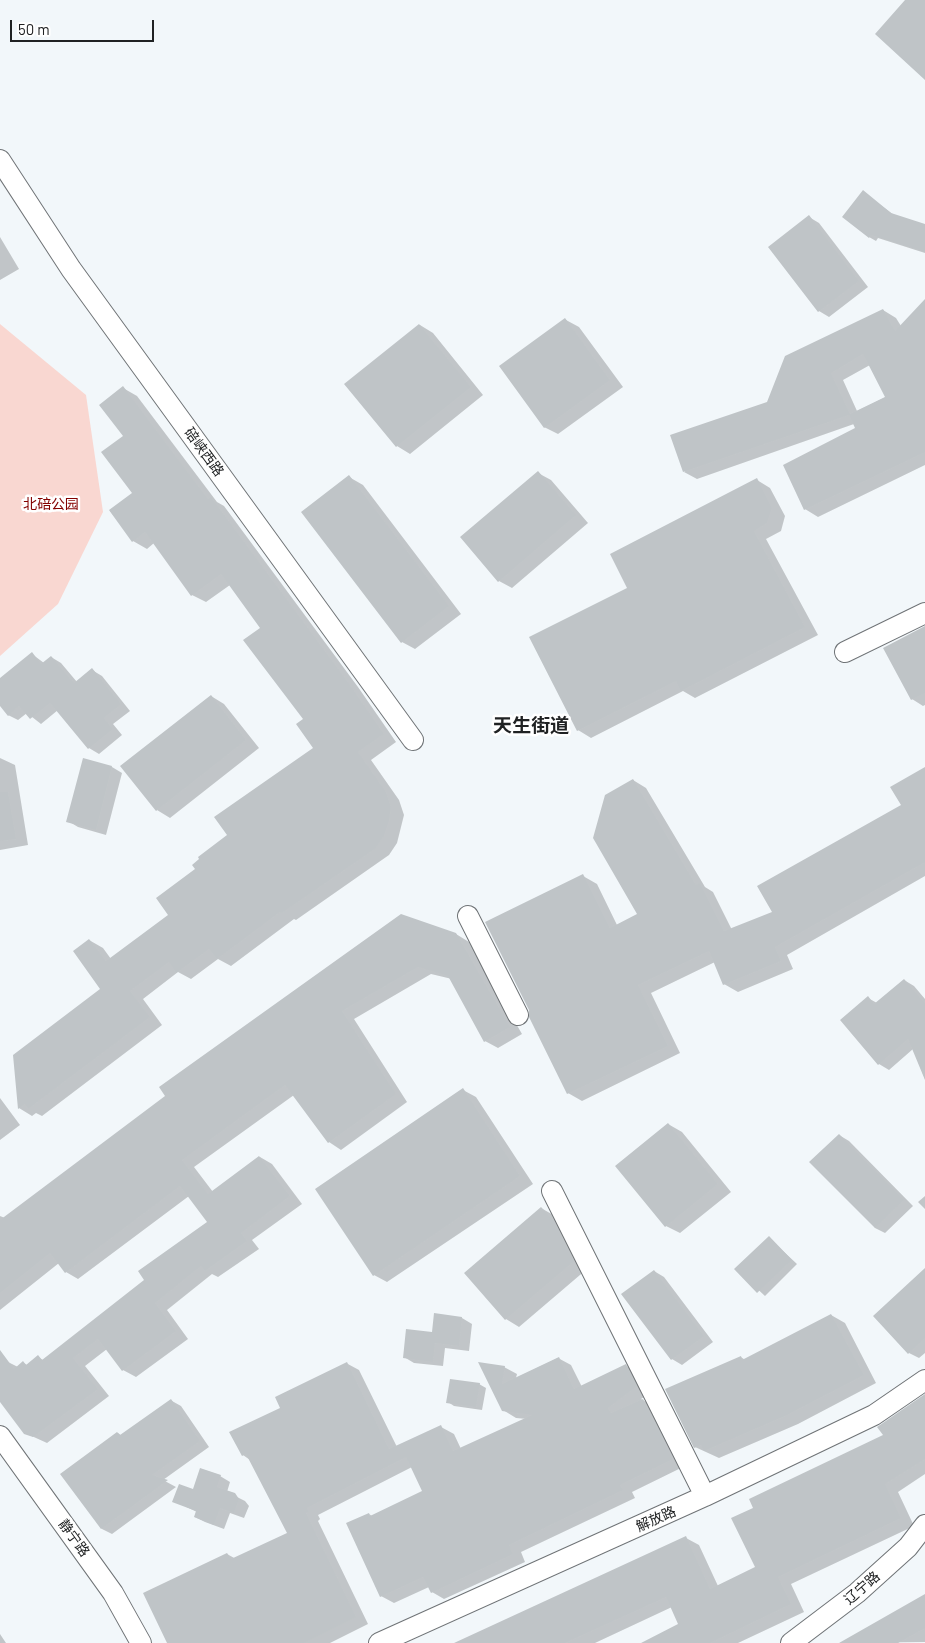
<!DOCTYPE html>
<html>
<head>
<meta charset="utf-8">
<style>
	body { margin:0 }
	#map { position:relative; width:925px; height:1643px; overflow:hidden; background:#f2f7fa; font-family:Barlow,sans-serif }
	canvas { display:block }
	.scale { position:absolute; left:10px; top:20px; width:144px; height:22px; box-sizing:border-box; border:2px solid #202223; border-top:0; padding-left:6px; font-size:15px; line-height:18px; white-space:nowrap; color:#202223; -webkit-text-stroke:4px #fff; paint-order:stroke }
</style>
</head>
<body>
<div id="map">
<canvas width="925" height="1643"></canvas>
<div class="scale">50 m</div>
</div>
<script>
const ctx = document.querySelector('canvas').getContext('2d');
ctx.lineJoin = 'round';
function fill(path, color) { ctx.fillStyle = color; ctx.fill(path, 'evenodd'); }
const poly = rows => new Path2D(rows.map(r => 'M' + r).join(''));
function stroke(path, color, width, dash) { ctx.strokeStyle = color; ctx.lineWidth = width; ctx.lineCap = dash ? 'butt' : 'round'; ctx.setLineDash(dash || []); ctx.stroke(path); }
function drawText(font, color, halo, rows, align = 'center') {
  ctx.font = font + ' Barlow,"Noto Sans SC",sans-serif'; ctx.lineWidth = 5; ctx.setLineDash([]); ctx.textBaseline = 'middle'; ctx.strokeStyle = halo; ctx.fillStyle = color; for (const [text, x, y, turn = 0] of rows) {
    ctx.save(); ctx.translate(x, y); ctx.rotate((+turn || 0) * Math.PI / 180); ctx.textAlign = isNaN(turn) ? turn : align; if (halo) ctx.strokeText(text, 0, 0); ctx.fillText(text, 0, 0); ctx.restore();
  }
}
fill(poly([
	[0,324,86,395,103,512,58,604,0,656]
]), '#f9d7d1');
fill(poly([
	[863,192,894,215,925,225,925,253,878,238,876,241,869,237],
	[809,217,819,223,868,287,829,317,819,311,769,247],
	[0,237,19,269,0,280],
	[883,310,896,318,901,326,925,354,925,465,818,517,805,509,856,429,854,424,697,479,684,472],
	[870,365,886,397,857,411,843,380],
	[566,320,579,327,623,387,558,434,544,427],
	[420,325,433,333,483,395,410,454,397,446],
	[123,388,137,396,217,502,224,506,358,687,396,742,371,760,399,800,404,815,397,843,389,855,296,920,294,919,231,966,218,959,191,979,178,972,143,999,162,1025,42,1116,36,1113,32,1116,19,1108,14,1055,102,990,89,940,103,948,111,959,170,915,197,869,315,748,304,719,262,628,230,585,206,602,192,595,154,543,147,549,133,541,110,511,134,493,124,436],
	[538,473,551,480,588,523,512,588,499,581],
	[349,477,363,485,461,614,415,649,402,642],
	[757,480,770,488,785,516,781,531,766,539,818,635,695,698,683,691,591,738,578,730],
	[925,627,925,705,923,706,912,699],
	[32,654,44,663,51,657,61,663,77,682,92,670,102,676,130,711,113,724,122,735,99,754,89,748,58,710,41,724,27,713,18,720,8,715,0,704,0,680],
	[211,696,224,704,259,748,170,818,157,810],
	[0,758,15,765,28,845,0,850],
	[84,759,112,767,122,773,106,835,78,827,68,821],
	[925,769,925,876,787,955,793,969,738,992,724,984,715,962,651,993,680,1053,582,1101,568,1093,531,1017,583,876,597,884,617,925,639,914,633,780,646,788,705,887,713,892,732,930,774,912,902,805],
	[456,934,469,942,522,1034,498,1048,485,1041,452,979,431,974,354,1019,407,1102,341,1150,329,1142,294,1095,194,1167,213,1192,260,1157,272,1164,302,1204,252,1240,259,1249,218,1277,212,1274,167,1310,188,1339,136,1377,123,1370,107,1349,85,1366,109,1396,47,1443,25,1433,0,1400,0,1368,8,1362,18,1367,24,1363,27,1365,38,1357,43,1360,146,1280,208,1222,189,1196,78,1279,66,1272,59,1263,0,1310,0,1216,5,1218],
	[904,980,914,986,925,999,925,1079,913,1049,889,1070,879,1064,841,1020,868,998,877,1003],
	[463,1090,476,1097,533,1184,387,1282,374,1275],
	[0,1098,20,1125,0,1140],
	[668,1124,682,1132,731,1192,680,1233,666,1226],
	[839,1135,849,1141,913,1206,885,1233,875,1228],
	[925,1196,925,1209,918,1202],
	[541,1208,555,1216,587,1269,519,1327,506,1319,466,1273],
	[769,1238,797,1264,765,1296,736,1269],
	[925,1270,925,1353,919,1358,909,1353],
	[654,1271,664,1277,713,1342,682,1365,672,1359,623,1294],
	[435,1315,462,1318,472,1324,469,1351,445,1348,443,1366,414,1363,404,1357,433,1334],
	[831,1315,845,1323,876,1383,798,1424,719,1458,695,1447,741,1357,745,1360],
	[558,1358,571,1365,582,1387,625,1365,638,1373,649,1394,641,1399,656,1408,685,1466,632,1492,635,1498,521,1552,525,1562,444,1599,432,1592,429,1587,394,1603,381,1596,369,1514,372,1516,424,1492,412,1467,318,1515,320,1519,318,1521,368,1624,330,1643,169,1643,227,1554,236,1559,289,1533,250,1460,243,1455,282,1409,346,1363,359,1370,397,1447,441,1427,454,1434,461,1449,527,1419,516,1418,503,1410,480,1363,504,1367,517,1374,516,1378],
	[479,1384,486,1388,482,1410,454,1406,448,1402],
	[925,1396,925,1474,898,1492,914,1526,791,1584,804,1612,738,1643,644,1643,680,1624,672,1607,595,1643,457,1643,686,1538,699,1545,718,1586,756,1568,755,1508,885,1436],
	[172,1401,181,1406,209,1447,163,1480,176,1487,112,1534,102,1529,62,1474,118,1433,122,1436],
	[220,1476,230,1482,227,1492,245,1501,249,1506,244,1518,230,1513,224,1529,205,1522,195,1517,197,1512,174,1501],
	[925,1596,925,1642,841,1643],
	[0,1634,6,1643,0,1643]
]), '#0003');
fill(poly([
	[905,0,925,0,925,80,875,34],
	[863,190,891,213,925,224,925,252,871,235,869,238,842,217],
	[809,215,859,281,818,312,768,247],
	[925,299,925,452,804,510,783,465,855,428,849,415,683,472,670,435,767,402,785,356,883,309,895,331],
	[863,354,885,397,850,414,831,373],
	[565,318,610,380,544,428,499,366],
	[419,324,471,387,396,447,344,384],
	[123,386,208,499,211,497,345,678,384,734,358,752,386,792,391,807,389,821,384,836,376,848,282,913,280,912,217,959,209,949,176,973,169,962,130,991,150,1017,28,1109,25,1104,18,1109,13,1055,100,989,73,951,89,939,106,961,168,915,156,898,195,869,192,865,199,859,198,857,227,835,214,817,313,748,296,724,303,719,243,640,260,628,221,574,191,596,145,532,132,542,109,510,132,493,101,452,123,436,99,405],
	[538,471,576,515,498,582,460,537],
	[349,475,449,606,401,643,301,512],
	[757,478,772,508,767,523,754,531,805,627,681,691,676,681,577,731,529,637,627,588,610,554],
	[925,626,925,693,911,700,883,648],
	[32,652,41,664,51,656,74,683,92,668,121,704,104,718,113,729,88,749,50,703,30,719,19,706,8,716,0,706,0,678],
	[211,695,246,740,156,811,120,766],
	[83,758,112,766,96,830,66,822],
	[925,767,925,862,775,947,781,961,723,985,709,951,638,985,668,1046,567,1094,529,1017,529,1010,485,922,583,874,610,928,637,914,593,838,605,795,633,779,696,885,700,883,724,931,772,912,757,886,901,805,890,787],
	[0,792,8,792,16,839,0,841],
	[401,914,456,933,510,1027,484,1042,448,976,418,967,342,1011,396,1094,328,1143,285,1085,182,1160,208,1194,259,1156,290,1196,241,1233,247,1241,205,1271,201,1266,155,1303,176,1331,122,1371,98,1339,73,1358,98,1389,33,1437,24,1434,0,1402,0,1350,14,1369,23,1361,26,1365,38,1355,42,1360,144,1280,138,1271,207,1222,180,1186,65,1273,50,1253,0,1293,0,1220,165,1096,159,1087],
	[904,979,925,1003,925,1080,908,1039,878,1065,840,1020,868,996,874,1004],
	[463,1088,520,1176,373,1276,315,1189],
	[668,1123,718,1184,665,1227,615,1166],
	[839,1134,904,1200,875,1228,809,1162],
	[541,1207,554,1221,574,1261,505,1320,464,1273],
	[769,1236,792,1260,757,1293,734,1269],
	[925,1268,925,1338,908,1354,873,1316],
	[654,1270,704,1336,671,1360,621,1294],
	[434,1313,462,1317,459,1346,435,1343,433,1362,403,1358,406,1329,432,1332],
	[831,1314,864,1375,785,1416,704,1451,701,1445,694,1448,665,1389,741,1356,742,1360],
	[559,1357,574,1389,626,1364,637,1386,608,1408,611,1413,643,1399,673,1459,620,1485,623,1490,509,1545,513,1554,431,1593,423,1577,380,1597,346,1523,369,1513,370,1516,422,1491,406,1457,307,1508,309,1512,306,1513,356,1617,304,1643,167,1643,143,1593,227,1553,231,1559,287,1533,246,1454,242,1456,229,1432,280,1408,275,1397,347,1362,389,1449,441,1425,453,1451,532,1415,502,1411,478,1362,505,1366,502,1384],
	[450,1379,480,1383,476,1407,446,1403],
	[925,1394,925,1459,885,1484,901,1518,778,1577,791,1604,710,1643,641,1643,678,1624,666,1597,565,1643,454,1643,686,1536,710,1589,755,1567,731,1518,753,1508,749,1499,883,1435,877,1427],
	[171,1399,200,1441,152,1475,168,1480,101,1529,60,1474,117,1432,120,1435],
	[200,1468,221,1475,217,1487,235,1493,239,1499,234,1513,220,1508,214,1525,194,1517,196,1511,172,1502,179,1484,193,1489],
	[925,1594,925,1628,898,1643,839,1643]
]), '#bfc4c7');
const minor = poly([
	[0,160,71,269,413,740],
	[845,652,925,613],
	[468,916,518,1015],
	[552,1191,705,1496],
	[0,1436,113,1593,141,1643],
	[379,1643,705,1496,874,1415,925,1380],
	[791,1643,857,1593,908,1547,925,1525]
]);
stroke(minor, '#6f7376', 22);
stroke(minor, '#fff', 20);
drawText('14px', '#202223', '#fff', [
	["碚峡西路",204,452,54],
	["解放路",656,1519,-24],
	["静宁路",74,1538,54],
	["辽宁路",862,1588,-41]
]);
drawText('14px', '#840200', '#fff', [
	["北碚公园",51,504]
]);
drawText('bold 19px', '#202223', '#fff', [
	["天生街道",531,726]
]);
</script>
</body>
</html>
